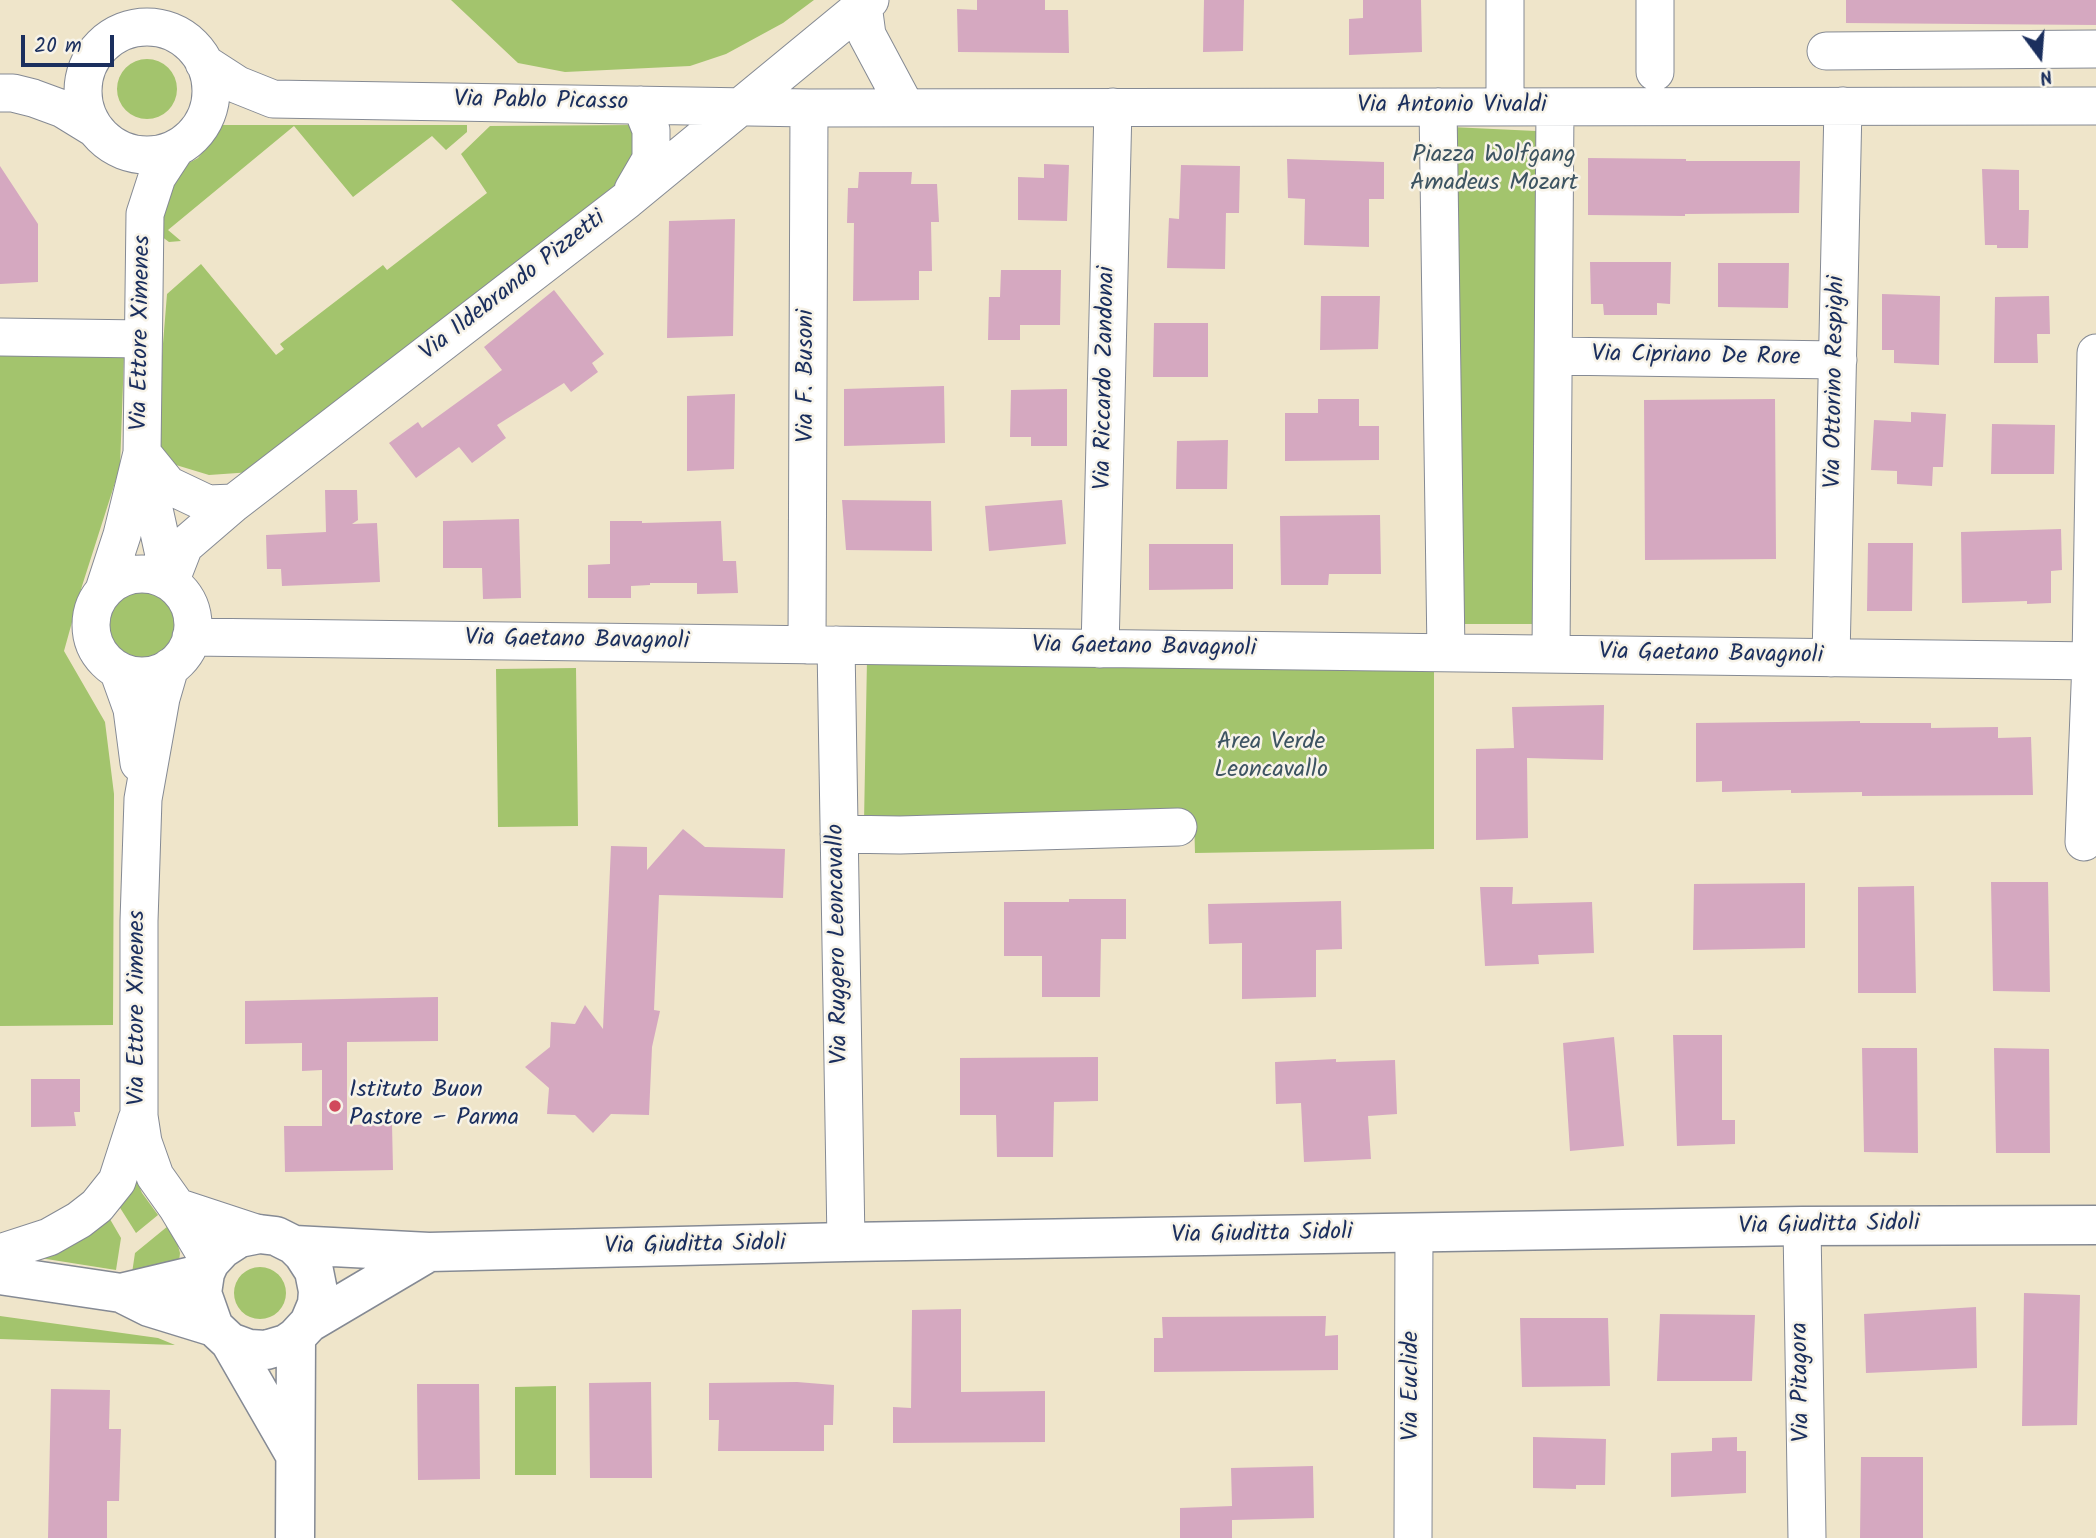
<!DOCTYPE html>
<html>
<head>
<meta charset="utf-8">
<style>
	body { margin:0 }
	#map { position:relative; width:2096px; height:1538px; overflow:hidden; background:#efe5ca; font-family:Kalam,sans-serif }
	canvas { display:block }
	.north { position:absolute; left:2005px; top:21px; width:70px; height:70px; -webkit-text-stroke:5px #f7f3e8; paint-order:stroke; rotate:164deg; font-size:19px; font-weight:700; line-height:28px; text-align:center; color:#1b2f5e }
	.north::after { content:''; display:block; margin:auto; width:24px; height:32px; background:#1b2f5e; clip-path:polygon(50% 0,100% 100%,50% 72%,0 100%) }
	.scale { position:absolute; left:21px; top:35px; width:93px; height:32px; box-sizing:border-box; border:4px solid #1b2f5e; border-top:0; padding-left:9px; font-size:21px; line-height:24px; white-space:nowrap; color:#1b2f5e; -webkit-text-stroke:5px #f7f3e8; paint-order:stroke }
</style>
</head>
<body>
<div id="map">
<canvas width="2096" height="1538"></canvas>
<div class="north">N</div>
<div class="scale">20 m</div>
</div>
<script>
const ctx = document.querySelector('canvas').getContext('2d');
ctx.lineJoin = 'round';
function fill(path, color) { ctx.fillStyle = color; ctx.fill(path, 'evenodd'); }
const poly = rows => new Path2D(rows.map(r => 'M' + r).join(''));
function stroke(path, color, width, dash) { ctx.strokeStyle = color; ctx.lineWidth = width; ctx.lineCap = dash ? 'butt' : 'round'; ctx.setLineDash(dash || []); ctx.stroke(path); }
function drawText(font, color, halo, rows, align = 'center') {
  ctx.font = font + ' Kalam,sans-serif'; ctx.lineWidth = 5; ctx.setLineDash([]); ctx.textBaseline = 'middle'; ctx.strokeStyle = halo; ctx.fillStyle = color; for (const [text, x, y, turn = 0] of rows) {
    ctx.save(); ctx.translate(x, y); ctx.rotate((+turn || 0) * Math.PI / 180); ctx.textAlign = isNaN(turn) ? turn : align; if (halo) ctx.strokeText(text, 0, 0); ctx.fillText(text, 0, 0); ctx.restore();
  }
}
fill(poly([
	[451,0,814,0,783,23,726,54,690,66,565,72,518,63],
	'117 89a30 30 0 1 1 60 0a30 30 0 1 1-60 0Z',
	[219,125,467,125,467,132,446,150,432,136,353,197,294,126,168,230,181,241,169,242,161,236,165,185,176,170,198,158,211,142],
	[633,125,635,137,632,158,624,178,252,472,209,475,176,465,155,443,167,294,201,264,276,355,284,349,280,344,383,265,387,270,487,193,461,154,490,126],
	[1451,127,1536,131,1534,624,1456,624],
	[0,354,124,356,120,467,82,586,64,651,105,722,114,794,113,1025,0,1026],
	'106 624a37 37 0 1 1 74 0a37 37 0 1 1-74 0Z',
	[867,659,1434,663,1434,849,1195,853,1194,816,864,822],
	[576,668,578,826,498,827,496,669],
	[134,1174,142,1193,158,1215,136,1233,117,1203],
	[107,1214,121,1238,116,1270,40,1258],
	[168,1226,177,1242,180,1253,179,1262,132,1273,135,1253],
	'234 1293a26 26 0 1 1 52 0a26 26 0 1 1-52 0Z',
	[0,1316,158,1338,175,1345,0,1339],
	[556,1386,556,1475,515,1475,515,1387]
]), '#a3c46d');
fill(poly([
	[977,0,1045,0,1045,10,1068,10,1069,53,958,52,957,9,977,10],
	[1204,0,1244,0,1243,51,1203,52],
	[1363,0,1421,0,1422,52,1349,55,1349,19,1363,18],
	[1846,0,2096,0,2096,25,1846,23],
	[1588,158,1686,159,1686,161,1800,161,1799,213,1685,214,1685,216,1588,215],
	[1287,159,1384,162,1384,199,1369,199,1369,247,1304,245,1305,199,1288,198],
	[1044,164,1069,165,1067,221,1018,220,1018,177,1044,178],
	[1181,165,1240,166,1239,213,1226,213,1225,269,1167,268,1169,218,1179,219],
	[0,166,38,224,38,282,0,284],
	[1982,169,2019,170,2019,210,2029,210,2028,248,1997,248,1997,245,1985,245],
	[859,172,912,172,911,184,937,184,939,222,931,222,932,271,919,271,919,300,853,301,854,223,847,223,848,188,858,188],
	[735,219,733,336,667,338,669,221],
	[1590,262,1671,262,1670,304,1657,303,1657,315,1604,315,1603,304,1591,304],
	[1718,263,1789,263,1788,308,1718,307],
	[1001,270,1061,270,1060,325,1020,325,1020,340,988,340,989,297,1000,297],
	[554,290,604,354,592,363,598,372,571,392,564,383,497,425,506,438,472,463,459,447,416,478,389,443,418,422,422,428,502,370,484,347],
	[1882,294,1940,296,1939,365,1894,363,1894,350,1882,350],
	[1321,296,1380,296,1378,349,1320,350],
	[2049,296,2050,334,2037,334,2038,363,1994,363,1995,297],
	[1154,323,1208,323,1208,377,1153,377],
	[944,386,945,443,844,446,844,389],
	[1067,389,1067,446,1031,446,1031,437,1010,437,1011,390],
	[735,394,734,469,687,471,687,396],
	[1318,399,1359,399,1359,426,1379,426,1379,460,1285,461,1285,413,1318,413],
	[1775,399,1776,559,1645,560,1644,400],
	[1911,412,1946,414,1943,467,1933,467,1932,486,1897,484,1897,471,1871,470,1874,420,1911,422],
	[1992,424,2055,425,2054,474,1991,474],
	[1228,440,1227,489,1176,489,1177,441],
	[325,490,357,490,358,520,352,524,377,523,380,582,282,586,281,569,267,569,266,535,326,532],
	[842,500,931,501,932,551,846,550],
	[1062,500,1066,544,989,551,985,506],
	[1380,515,1381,574,1329,574,1328,585,1281,585,1280,516],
	[519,519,521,598,483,599,482,568,443,568,443,521],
	[610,521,642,521,642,523,721,521,723,561,736,561,738,593,697,594,697,583,650,583,650,585,631,586,631,598,588,598,588,565,610,564],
	[2061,529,2062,570,2051,571,2051,603,2027,604,2027,601,1962,603,1961,532],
	[1868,543,1913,543,1912,611,1867,611],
	[1149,544,1233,544,1233,589,1149,590],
	[1604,705,1603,760,1527,758,1528,838,1476,840,1476,749,1514,748,1512,707],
	[1860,721,1860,723,1931,723,1931,728,1998,727,1998,738,2031,737,2033,795,1862,796,1862,792,1791,793,1791,790,1722,792,1722,781,1696,782,1696,723],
	[683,829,705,847,785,849,783,898,659,895,654,1010,660,1011,652,1047,649,1115,611,1114,593,1133,575,1115,547,1114,549,1088,525,1067,550,1047,551,1022,575,1024,585,1005,603,1029,611,846,647,847,647,870],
	[1991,882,2048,882,2050,992,1993,991],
	[1805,883,1805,948,1693,950,1694,884],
	[1914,886,1916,993,1858,993,1858,887],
	[1480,887,1513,887,1512,904,1592,902,1594,953,1538,955,1539,964,1485,966],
	[1069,899,1126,899,1126,939,1101,939,1100,997,1042,997,1042,956,1004,956,1004,902,1069,902],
	[1341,901,1342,949,1316,950,1316,997,1242,999,1242,943,1209,944,1208,904],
	[438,997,438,1041,347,1042,347,1125,392,1124,393,1170,285,1172,284,1126,322,1126,322,1070,302,1071,302,1043,245,1044,245,1001],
	[1673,1035,1722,1035,1722,1120,1735,1120,1735,1144,1677,1146],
	[1614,1037,1624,1146,1570,1151,1563,1043],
	[1862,1048,1917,1048,1918,1153,1864,1152],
	[1994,1048,2049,1049,2050,1153,1996,1153],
	[1098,1057,1098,1101,1054,1102,1053,1157,997,1157,996,1115,960,1115,960,1058],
	[1336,1059,1336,1062,1395,1060,1397,1114,1368,1116,1371,1159,1304,1162,1301,1103,1276,1104,1275,1062],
	[31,1079,80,1079,80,1112,74,1112,76,1126,31,1127],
	[2024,1293,2080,1295,2077,1425,2022,1426],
	[1976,1307,1977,1368,1866,1373,1864,1314],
	[961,1309,961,1392,1045,1391,1045,1442,893,1443,893,1407,911,1408,912,1310],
	[1660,1314,1755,1315,1752,1381,1657,1381],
	[1326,1316,1325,1336,1338,1335,1338,1370,1154,1372,1154,1338,1163,1338,1162,1317],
	[1520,1318,1608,1318,1610,1386,1522,1387],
	[651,1382,652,1478,590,1478,589,1383],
	[797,1382,834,1385,833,1425,824,1425,824,1451,718,1451,719,1420,709,1420,709,1383],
	[417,1384,479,1384,480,1479,418,1480],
	[51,1389,110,1390,109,1429,121,1429,119,1501,107,1501,107,1538,48,1538],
	[1533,1437,1606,1439,1605,1485,1576,1485,1576,1489,1533,1488],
	[1737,1437,1737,1451,1746,1451,1746,1493,1671,1497,1671,1453,1712,1451,1712,1438],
	[1861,1457,1923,1457,1923,1538,1860,1538],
	[1313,1466,1314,1518,1232,1520,1232,1508,1232,1538,1180,1538,1180,1508,1232,1506,1231,1468]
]), '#d5a8c0');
const minor = poly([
	[1655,0,1655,72],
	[863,5,867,35,906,108],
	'83 91a64 64 0 1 1 128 0a64 64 0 1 1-128 0Z',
	[1826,51,2096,49],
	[204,63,238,85,273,99,809,108,2096,106],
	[0,93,13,93,33,98,63,109,94,128],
	[1438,107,1446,653],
	[1505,107,1505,0],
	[633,190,651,159,651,130,641,105],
	[0,337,143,339],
	[1554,356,1838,360],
	[142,453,168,485,208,504,234,503],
	[144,464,170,582],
	'91 625a51 51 0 1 1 102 0a51 51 0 1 1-102 0Z',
	[170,582,184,546,234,503,627,200,870,0],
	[104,590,122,535,142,453,145,214,157,177,176,148],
	[191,637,2096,661],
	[807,645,809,108],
	[836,645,846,1242],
	[1100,649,1113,107],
	[1551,654,1555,107],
	[1831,658,1843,106],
	[170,667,161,698,143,799,139,921,139,1116,143,1142,155,1176,177,1207,210,1262],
	[118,670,132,709,139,763],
	[839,834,900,835,1178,827],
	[2084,842,2091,661,2096,353],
	[177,1207,259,1234],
	[1802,1226,1807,1538],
	[0,1253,49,1237,79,1220,97,1206,117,1181,137,1119],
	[1413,1538,1414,1233]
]);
const tertiary = poly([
	[294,1245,429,1252,846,1242,1802,1226,2096,1225],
	[0,1275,121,1293,149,1307,214,1327,230,1342,249,1349,266,1350,286,1344,296,1337,309,1323,429,1252],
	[121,1293,205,1273],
	[214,1327,202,1293,205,1273,210,1262,222,1249,239,1238,259,1234,276,1236,294,1245,303,1254,314,1271,318,1291,317,1304,309,1323],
	[230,1342,295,1455],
	[295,1538,296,1337]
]);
stroke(minor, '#858a94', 39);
stroke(tertiary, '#858a94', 41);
stroke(minor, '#fff', 37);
stroke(tertiary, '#fff', 38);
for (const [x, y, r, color] of [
	[335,1106,7,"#d1495b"]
]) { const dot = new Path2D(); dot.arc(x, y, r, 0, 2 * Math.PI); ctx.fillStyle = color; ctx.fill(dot); stroke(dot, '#f7f3e8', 2.5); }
drawText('24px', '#1b2f5e', '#f7f3e8', [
	["Via Pablo Picasso",541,103,1],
	["Via Antonio Vivaldi",1452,107],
	["Via Ildebrando Pizzetti",514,287,-38],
	["Via Ettore Ximenes",143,333,-89],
	["Via Cipriano De Rore",1696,358,1],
	["Via F. Busoni",808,376,-90],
	["Via Riccardo Zandonai",1107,378,-89],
	["Via Ottorino Respighi",1837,382,-89],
	["Via Gaetano Bavagnoli",577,642,1],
	["Via Gaetano Bavagnoli",1144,649,1],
	["Via Gaetano Bavagnoli",1711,656,1],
	["Via Ruggero Leoncavallo",840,944,-91],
	["Via Ettore Ximenes",139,1008,-90],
	["Via Giuditta Sidoli",1829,1227,-1],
	["Via Giuditta Sidoli",1262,1236,-1],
	["Via Giuditta Sidoli",695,1247,-1],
	["Via Pitagora",1803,1382,-91],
	["Via Euclide",1413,1386,-90]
]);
drawText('24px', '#3d5462', '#f7f3e8', [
	["Piazza Wolfgang",1494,157],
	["Amadeus Mozart",1494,185],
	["Area Verde",1271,744],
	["Leoncavallo",1271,772]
]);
drawText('24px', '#1b2f5e', '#f7f3e8', [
	["Istituto Buon",349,1092],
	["Pastore – Parma",349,1120]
], 'left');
</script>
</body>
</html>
